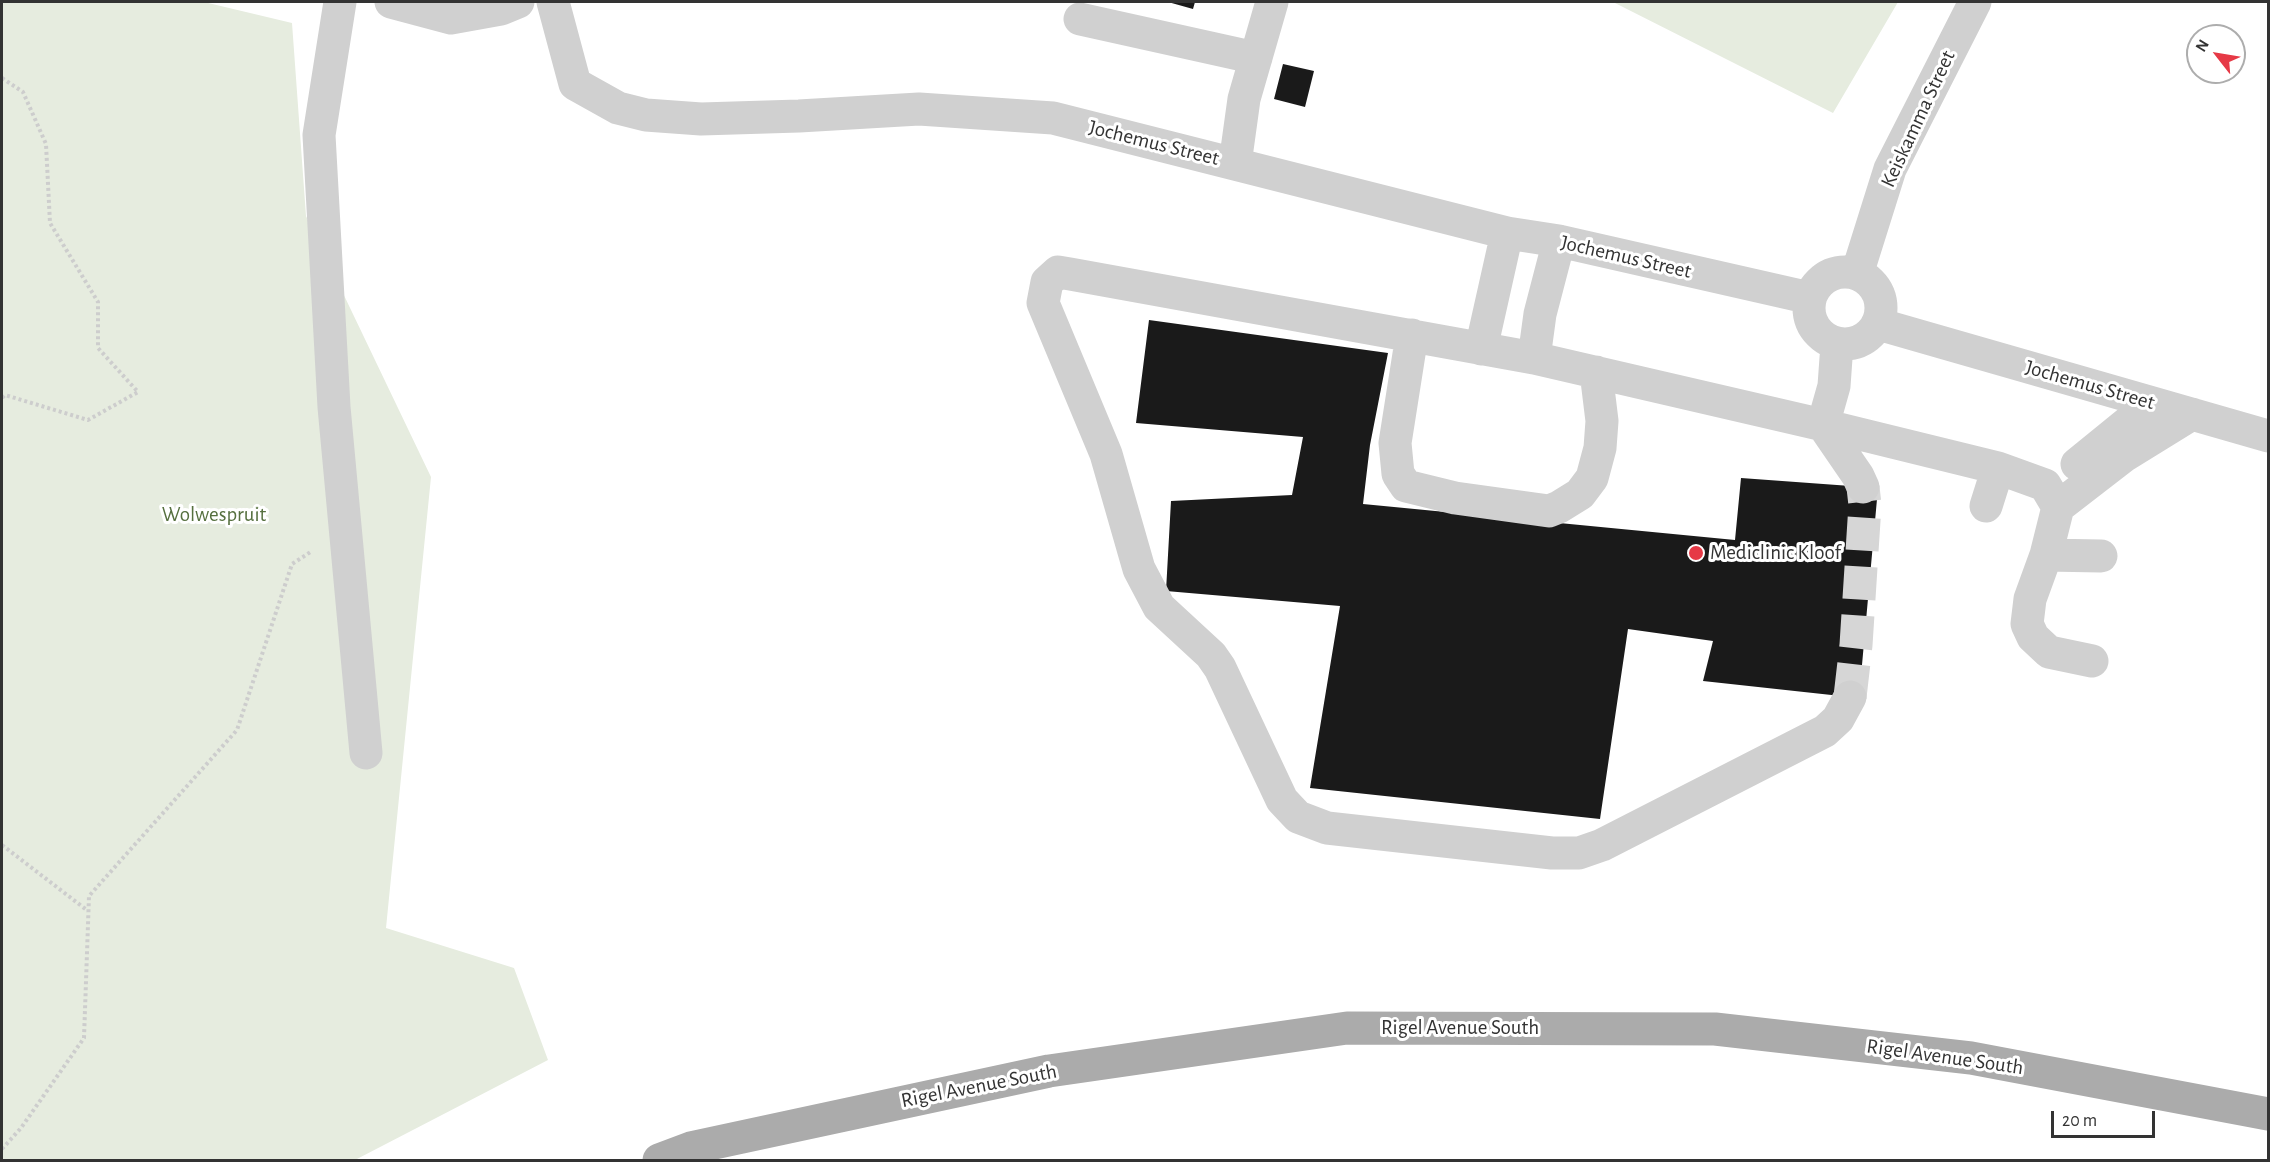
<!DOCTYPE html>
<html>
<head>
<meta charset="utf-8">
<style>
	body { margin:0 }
	#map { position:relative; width:2270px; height:1162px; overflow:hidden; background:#fff; font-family:"Alegreya Sans",sans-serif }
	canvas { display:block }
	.frame { position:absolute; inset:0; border:3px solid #333; pointer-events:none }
	.north { position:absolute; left:2186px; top:24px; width:60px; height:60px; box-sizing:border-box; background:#fff; border:2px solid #adadad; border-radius:50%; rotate:301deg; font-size:16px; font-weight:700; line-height:24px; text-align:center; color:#333 }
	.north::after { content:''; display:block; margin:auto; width:21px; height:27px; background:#e63946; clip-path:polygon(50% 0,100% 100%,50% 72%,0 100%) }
	.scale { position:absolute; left:2051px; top:1111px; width:104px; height:27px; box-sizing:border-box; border:3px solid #333; border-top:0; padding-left:8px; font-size:18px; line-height:21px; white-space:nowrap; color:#333; -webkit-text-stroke:4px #fff; paint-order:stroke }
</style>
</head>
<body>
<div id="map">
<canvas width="2270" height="1162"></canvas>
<div class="frame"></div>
<div class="north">N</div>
<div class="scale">20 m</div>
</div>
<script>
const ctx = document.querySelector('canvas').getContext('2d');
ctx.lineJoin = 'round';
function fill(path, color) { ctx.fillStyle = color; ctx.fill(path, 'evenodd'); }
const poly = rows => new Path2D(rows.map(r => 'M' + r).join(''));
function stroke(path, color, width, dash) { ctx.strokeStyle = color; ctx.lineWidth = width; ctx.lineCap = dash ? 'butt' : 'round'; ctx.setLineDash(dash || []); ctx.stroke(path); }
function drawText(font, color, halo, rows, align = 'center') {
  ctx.font = font + ' "Alegreya Sans",sans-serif'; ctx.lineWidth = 6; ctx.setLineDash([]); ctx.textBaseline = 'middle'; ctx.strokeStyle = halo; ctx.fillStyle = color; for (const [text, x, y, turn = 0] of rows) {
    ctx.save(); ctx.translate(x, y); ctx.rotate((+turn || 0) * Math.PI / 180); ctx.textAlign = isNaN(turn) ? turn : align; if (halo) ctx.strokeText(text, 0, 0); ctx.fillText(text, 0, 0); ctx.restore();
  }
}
fill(poly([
	[2,2,204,2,292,23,306,216,431,477,386,928,514,968,548,1060,355,1160,2,1160],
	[1613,2,1898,2,1833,113]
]), '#e6ecdf');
fill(poly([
	[1168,2,1195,2,1193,9],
	[1283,64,1314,71,1305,107,1274,99],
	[1149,320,1388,353,1370,445,1363,504,1735,540,1741,478,1878,488,1859,698,1703,681,1713,641,1628,629,1600,819,1310,788,1340,606,1166,591,1171,501,1292,495,1303,437,1136,423]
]), '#1a1a1a');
stroke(poly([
	[1850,697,1856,645,1865,505,1863,487]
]), '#d6d6d6', 33, [33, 16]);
stroke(poly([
	[2,78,23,92,46,144,50,223,98,302,98,348,138,392,88,420,5,395,2,398],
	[2,845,88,911],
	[2,1149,21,1128,84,1038,89,896,237,730,292,564,312,551]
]), '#cdcdcd', 4, [3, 3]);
stroke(poly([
	[340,2,319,135,334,407,366,753],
	[391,2,451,18,501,9,518,2],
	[553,2,575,84,618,108,646,115,701,119,799,116,919,109,1053,118,1507,233,1559,241,1810,298],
	[1080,19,1256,58],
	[1235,164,1244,99,1272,2],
	'1809 308a36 36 0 1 1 72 0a36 36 0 1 1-72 0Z',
	[1857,274,1890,169,1975,2],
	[1878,324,2268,436],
	[1412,335,1395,443,1398,474,1406,486,1455,498,1549,511,1559,507,1580,494,1592,478,1600,448,1602,421,1596,372],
	[1837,344,1834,386,1823,425,1858,476,1863,487],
	[1481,349,1507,233],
	[1534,358,1540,314,1559,241],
	[2077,464,2152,403],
	[1986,506,1998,468],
	[2058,507,2124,456,2192,414],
	[2046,555,2101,556],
	[1850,697,1838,719,1825,731,1602,845,1579,853,1552,853,1327,828,1298,817,1282,800,1220,668,1211,655,1159,607,1139,569,1106,454,1043,303,1047,282,1058,272,1070,274,1534,358,1823,425,1998,468,2045,485,2058,507,2046,555,2030,599,2027,624,2033,637,2049,652,2092,661]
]), '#d0d0d0', 33);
stroke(poly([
	[659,1160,691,1148,1049,1071,1347,1028,1715,1029,1971,1058,2268,1114]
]), '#ababab', 33);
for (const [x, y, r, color] of [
	[1696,553,8,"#e63946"]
]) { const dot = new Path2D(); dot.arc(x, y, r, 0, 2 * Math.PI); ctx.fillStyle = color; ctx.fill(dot); stroke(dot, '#fff', 2); }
drawText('21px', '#333', '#fff', [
	["Keiskamma Street",1918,119,-65],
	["Jochemus Street",1154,143,14],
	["Jochemus Street",1626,257,13],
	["Jochemus Street",2090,385,16],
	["Rigel Avenue South",1460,1028],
	["Rigel Avenue South",1945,1057,8],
	["Rigel Avenue South",979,1086,-11]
]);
drawText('21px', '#56703f', '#fff', [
	["Wolwespruit",214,515]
]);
drawText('21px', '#333', '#fff', [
	["Mediclinic Kloof",1710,553]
], 'left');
</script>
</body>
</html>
